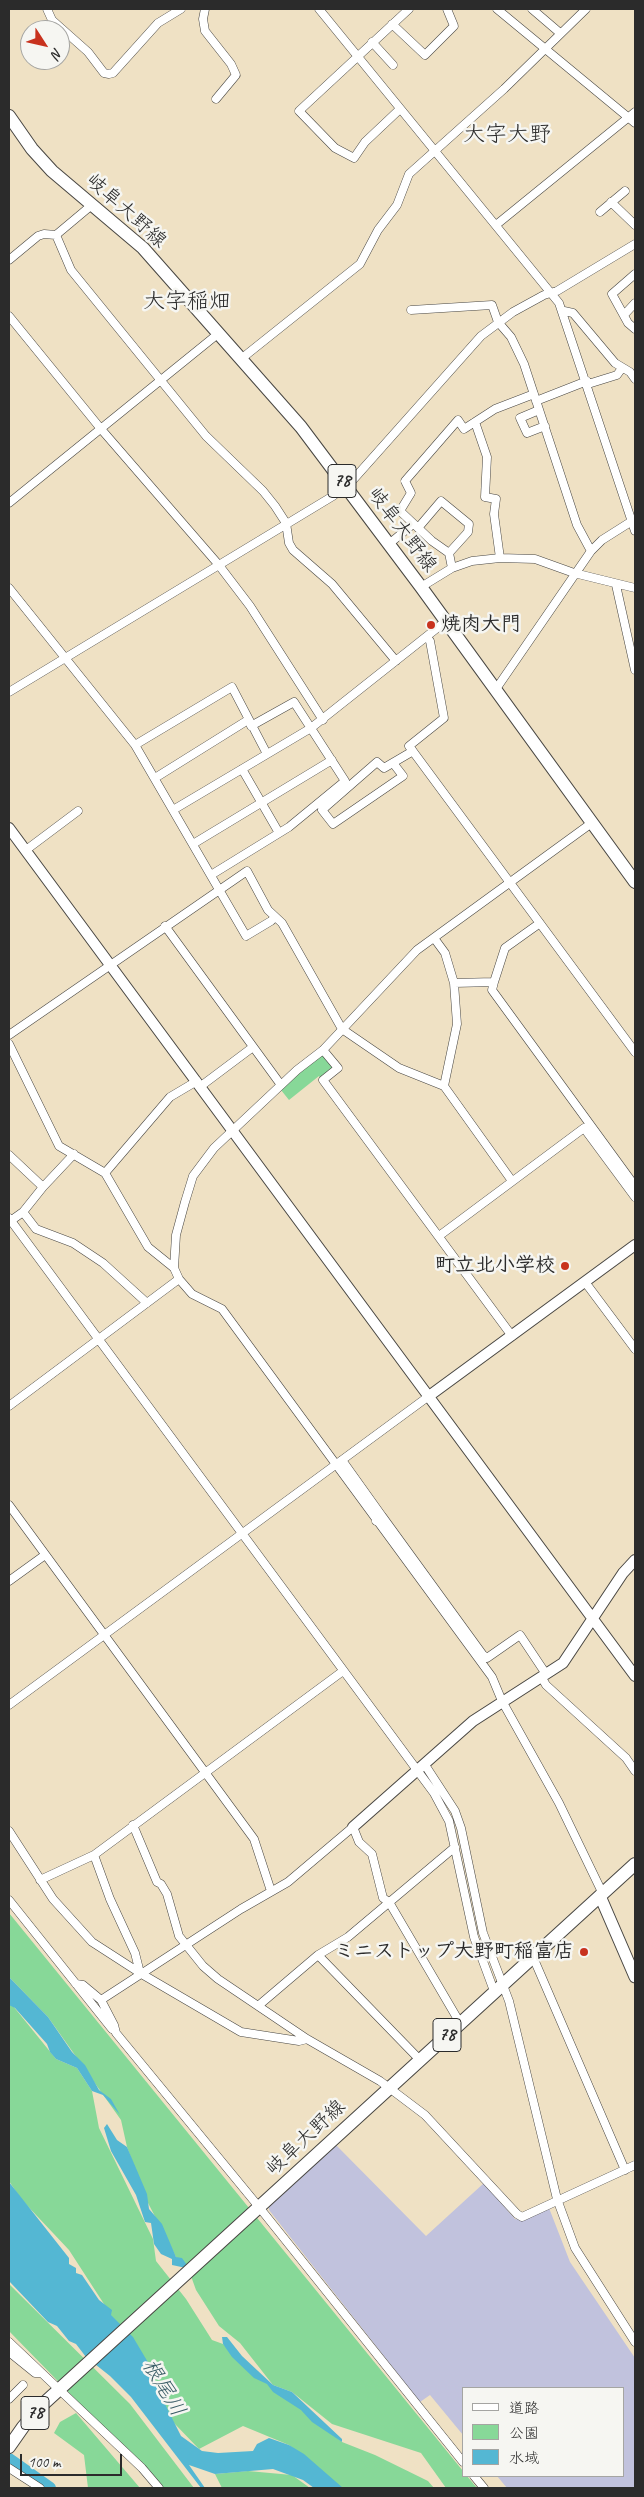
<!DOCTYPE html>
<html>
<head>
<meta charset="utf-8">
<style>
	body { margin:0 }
	#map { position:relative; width:644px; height:2497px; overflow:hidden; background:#efe1c4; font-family:Caveat,"Klee One",sans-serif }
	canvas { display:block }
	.frame { position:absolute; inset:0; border:10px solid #2b2b2b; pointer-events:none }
	.legend { position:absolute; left:462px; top:2387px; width:162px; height:90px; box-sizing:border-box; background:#f6f6f2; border:1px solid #a5a5a2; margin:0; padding:6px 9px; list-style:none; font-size:15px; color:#2b2b2b }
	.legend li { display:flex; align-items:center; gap:10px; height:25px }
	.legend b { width:25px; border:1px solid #a5a5a2 }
	.north { position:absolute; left:20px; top:20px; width:50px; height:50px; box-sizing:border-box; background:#f6f6f2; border:1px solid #a5a5a2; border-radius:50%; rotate:125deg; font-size:14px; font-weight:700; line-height:20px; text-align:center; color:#2b2b2b }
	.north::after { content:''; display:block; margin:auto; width:18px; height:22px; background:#c8321e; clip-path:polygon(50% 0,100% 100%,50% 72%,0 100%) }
	.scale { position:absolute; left:20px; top:2454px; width:102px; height:22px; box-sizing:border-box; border:2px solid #2b2b2b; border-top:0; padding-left:6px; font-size:15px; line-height:18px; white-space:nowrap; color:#2b2b2b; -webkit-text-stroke:4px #f6f6f2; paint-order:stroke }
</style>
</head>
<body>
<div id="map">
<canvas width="644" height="2497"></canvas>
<div class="frame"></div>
<ul class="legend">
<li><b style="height:6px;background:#fff"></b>道路</li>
<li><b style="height:14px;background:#87d898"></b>公園</li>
<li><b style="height:14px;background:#54b7d3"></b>水域</li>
</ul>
<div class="north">N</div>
<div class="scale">100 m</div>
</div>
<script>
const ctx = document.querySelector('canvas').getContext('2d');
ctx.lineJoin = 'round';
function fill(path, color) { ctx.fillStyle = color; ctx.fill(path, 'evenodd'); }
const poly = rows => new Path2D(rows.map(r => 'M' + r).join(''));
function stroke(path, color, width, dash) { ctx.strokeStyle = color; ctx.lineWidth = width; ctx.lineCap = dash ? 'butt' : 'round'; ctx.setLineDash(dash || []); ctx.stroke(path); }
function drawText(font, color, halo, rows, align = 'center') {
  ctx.font = font + ' Caveat,"Klee One",sans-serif'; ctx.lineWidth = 5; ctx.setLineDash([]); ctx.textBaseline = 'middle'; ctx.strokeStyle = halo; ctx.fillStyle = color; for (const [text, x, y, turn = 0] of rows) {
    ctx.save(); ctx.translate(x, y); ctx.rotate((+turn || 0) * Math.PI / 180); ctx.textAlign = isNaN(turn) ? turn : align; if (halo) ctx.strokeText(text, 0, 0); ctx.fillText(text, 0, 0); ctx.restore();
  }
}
fill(poly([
	[335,2144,426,2236,484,2183,515,2219,524,2220,549,2208,570,2262,635,2358,635,2488,507,2488,497,2476,623,2476,623,2388,463,2388,463,2435,430,2395,420,2402,269,2210,269,2204]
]), '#c1c2dd');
fill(poly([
	[324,1053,335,1067,320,1078,319,1076,289,1100,281,1090,299,1072],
	[9,1913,463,2471,463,2476,467,2476,477,2488,446,2488,421,2453,332,2424,292,2392,273,2385,240,2343,219,2326,196,2290,187,2265,176,2257,147,2201,127,2147,121,2120,48,2017,9,1977],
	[9,2001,56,2059,77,2068,92,2091,99,2128,153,2239,156,2261,186,2299,212,2340,223,2344,342,2442,375,2455,428,2481,434,2488,341,2488,289,2445,243,2426,199,2449,173,2422,104,2304,69,2250,21,2199,9,2181],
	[9,2284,130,2404,194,2488,162,2488,9,2331],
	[76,2413,140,2488,88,2488,84,2455,54,2433,60,2422],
	[248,2471,292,2475,310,2488,222,2488,215,2474]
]), '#87d898');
fill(poly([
	[9,1977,48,2017,72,2052,85,2065,99,2090,111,2099,120,2115,103,2095,92,2091,77,2068,56,2059,50,2052,47,2044,15,2008,9,2005],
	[107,2124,117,2140,127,2147,147,2194,149,2209,162,2224,176,2257,182,2258,187,2265,186,2268,172,2265,172,2259,161,2254,154,2244,151,2223,145,2222,136,2195,111,2151,104,2128],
	[9,2182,69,2258,69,2264,76,2268,76,2273,82,2275,99,2300,112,2310,111,2315,133,2337,149,2364,153,2380,181,2436,202,2451,218,2453,253,2451,257,2444,269,2438,289,2445,304,2454,343,2488,314,2488,303,2480,273,2469,215,2474,189,2465,205,2488,201,2488,131,2397,110,2376,86,2357,76,2344,69,2341,57,2326,48,2322,9,2281],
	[222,2337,227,2337,242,2356,273,2385,292,2392,342,2439,342,2442,312,2422,301,2410,273,2392,267,2384,254,2378,232,2357,223,2344]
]), '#54b7d3');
stroke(poly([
	[9,2459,50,2488]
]), '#54b7d3', 12);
const minor = poly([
	[47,9,52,20,88,52,104,73,109,74,113,73,158,23,181,9],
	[205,9,203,19,205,31,231,64,236,75,216,99],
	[319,9,559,303,635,531],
	[497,9,635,123],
	[532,9,560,33],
	[392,24,425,55,454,26,447,9],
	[372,42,393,65],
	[400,109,365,142,354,158,335,148,299,111,409,9],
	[611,202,635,225],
	[600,212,625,191],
	[496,225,635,112],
	[56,235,71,270,206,436,263,491,275,506,286,523,289,543,293,550,332,584,396,661],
	[9,260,38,236,44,234,56,235,93,204],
	[635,274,612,294,628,323,635,329],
	[411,310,492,305,498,322,511,337,524,364,577,525,591,551],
	[564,311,573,313,615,363,630,372,635,379],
	[624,315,635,303],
	[9,316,101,429,218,564,250,606,323,720],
	[241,359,360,264,378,230,397,205,409,174,504,89,586,9],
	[588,384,617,375,622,368],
	[536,401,587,381],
	[539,410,520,418,527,433,545,426],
	[475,422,487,457,485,497,496,499,494,514,500,558],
	[9,503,219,333],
	[418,528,441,501,469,524,468,532,449,553,452,568],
	[389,544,413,524],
	[449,553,432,541,400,511,411,493,405,481,458,420,464,429,495,409,534,394],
	[616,585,635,670],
	[421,587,452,568,472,561,500,558,535,559,574,573,635,588],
	[9,588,135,745,246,936,271,921,275,917],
	[426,637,430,641,444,718,409,746,635,1052],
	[496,689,591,551,602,540,632,521],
	[9,692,333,496,352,481,481,336,513,312,544,295,557,291,635,244],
	[135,745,232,687,267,754],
	[393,763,403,776,333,824,322,810,377,762,384,768,413,751],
	[242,769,279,833],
	[155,778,248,720],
	[173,810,311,728,446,621],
	[593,822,417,950,323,1050,297,1070,214,1148,193,1176,185,1202,176,1235,174,1268,179,1279,192,1294,222,1309,492,1677,502,1701,559,1803,601,1890,600,1895],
	[193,844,332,760],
	[26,850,78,811],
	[211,875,289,827,345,781,294,702,251,726],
	[165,926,281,1085],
	[434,938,445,953,454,983,457,1024,444,1086],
	[494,982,492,990,635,1186],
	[454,983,494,982,505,948,540,923],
	[9,1035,247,871,268,910,282,923,342,1029,399,1068,444,1086,512,1181],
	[9,1044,59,1146,105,1173,148,1247,174,1268],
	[323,1050,338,1068,323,1080,512,1336],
	[201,1086,253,1047],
	[9,1155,43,1187],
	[105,1173,170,1097,197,1081],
	[23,1212,36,1229,73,1243,103,1263,147,1303],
	[9,1218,434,1793,449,1821,474,1937,494,1991],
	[9,1222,23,1212,43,1187,74,1154],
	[439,1236,584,1128,635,1197],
	[585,1282,635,1349],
	[9,1406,179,1279],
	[342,1460,382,1516],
	[9,1505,254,1839,271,1891],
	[376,1521,382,1516,483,1655],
	[9,1581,45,1555],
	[480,1657,483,1655,487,1658,520,1635,546,1674],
	[542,1678,546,1685,626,1758,635,1771],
	[9,1705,429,1396],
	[425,1765,455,1811,461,1828,483,1933,509,2001,557,2199,575,2248,635,2342],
	[133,1825,157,1882,161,1884,167,1894,179,1936,203,1966,218,1979,307,2039,380,2081,425,2115,517,2214,522,2217,635,2165],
	[9,1831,53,1899,92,1942,140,1973,241,2032,299,2041,307,2039],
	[94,1855,110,1899,135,1953,140,1973],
	[40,1880,94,1855,343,1671],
	[9,1900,112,2029],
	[318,1955,420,2060],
	[533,1957,625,2170],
	[76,1984,83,1985,101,2000,114,2025,116,2033,259,2207,463,2462],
	[101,2000,241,1909,288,1882,353,1827,359,1842,372,1854,383,1898,389,1902,460,2023],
	[258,2006,318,1955,348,1937,455,1847],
	[9,2342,142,2468,159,2488],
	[9,2352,35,2373,39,2373],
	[9,2399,23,2385],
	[9,2468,40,2488],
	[474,2476,484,2488]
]);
const tertiary = poly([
	[9,828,635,1676],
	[429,1396,635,1245],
	[353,1827,473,1721,563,1663,623,1573,635,1560]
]);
const secondary = poly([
	[600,1896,635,1977]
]);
const primary = poly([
	[9,116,32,149,52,171,143,248,301,427,421,587,635,882],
	[9,2447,23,2427,41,2406,635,1864]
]);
stroke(minor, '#484642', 9);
stroke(tertiary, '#484642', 12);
stroke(secondary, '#484642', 13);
stroke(primary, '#484642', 14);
stroke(minor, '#fff', 8);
stroke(tertiary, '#fff', 10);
stroke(secondary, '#fff', 11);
stroke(primary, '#fff', 12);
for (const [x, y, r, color] of [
	[431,625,5,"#c8321e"],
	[565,1266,5,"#c8321e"],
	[584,1952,5,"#c8321e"]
]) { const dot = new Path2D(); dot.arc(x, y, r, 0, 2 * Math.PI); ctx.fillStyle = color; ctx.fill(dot); stroke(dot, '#f6f6f2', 2); }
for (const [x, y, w] of [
	[342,481,28],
	[447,2035,28],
	[35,2413,28]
]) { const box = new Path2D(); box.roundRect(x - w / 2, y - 16.5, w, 33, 4); ctx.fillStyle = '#f6f6f2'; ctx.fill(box); stroke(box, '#2b2b2b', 1); }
drawText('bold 19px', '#2b2b2b', null, [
	["78",342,481],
	["78",447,2035],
	["78",35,2413]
]);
drawText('20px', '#2b2b2b', '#f6f6f2', [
	["岐阜大野線",126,211,42],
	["岐阜大野線",402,530,53],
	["岐阜大野線",306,2138,-43]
]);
drawText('bold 20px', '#2b2b2b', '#f6f6f2', [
	["焼肉大門",441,625,"left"],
	["町立北小学校",555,1266],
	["ミニストップ大野町稲富店",574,1952]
], 'right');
drawText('italic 21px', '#395c66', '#f6f6f2', [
	["根尾川",163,2388,59]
]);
drawText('22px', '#2b2b2b', '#f6f6f2', [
	["大字大野",507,135],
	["大字稲畑",187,302]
]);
</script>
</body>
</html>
